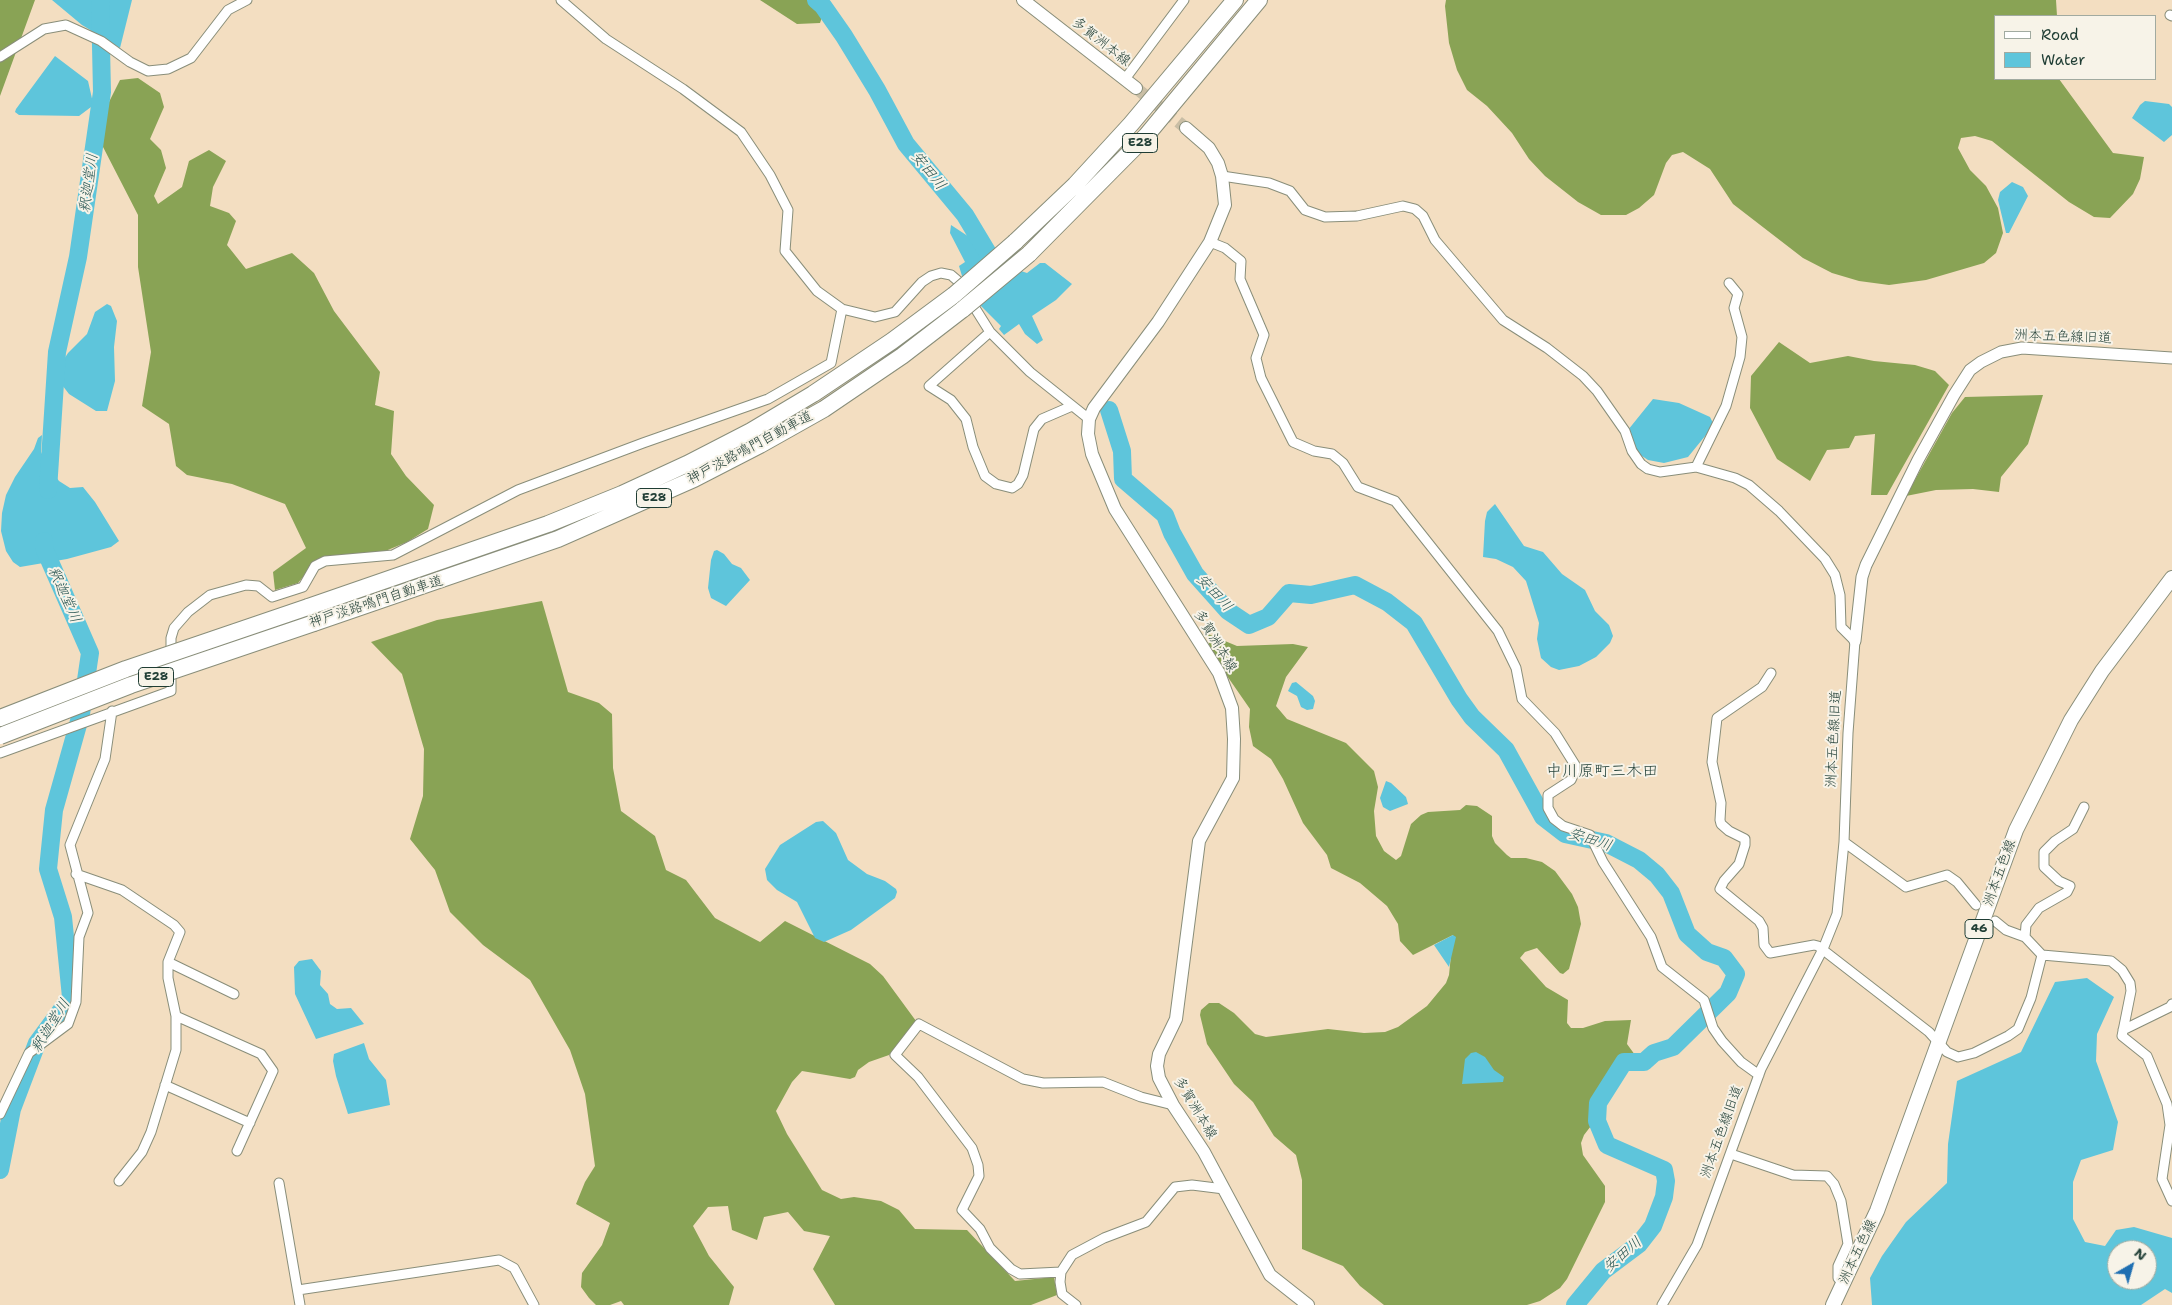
<!DOCTYPE html>
<html>
<head>
<meta charset="utf-8">
<style>
	body { margin:0 }
	#map { position:relative; width:2172px; height:1305px; overflow:hidden; background:#f3dec1; font-family:"Shantell Sans",sans-serif }
	canvas { display:block }
	.legend { position:absolute; left:1994px; top:15px; width:162px; height:65px; box-sizing:border-box; background:#f7f3e8; border:1px solid #a1aaa0; margin:0; padding:6px 9px; list-style:none; font-size:15px; color:#1f3d34 }
	.legend li { display:flex; align-items:center; gap:10px; height:25px }
	.legend b { width:25px; border:1px solid #a1aaa0 }
	.north { position:absolute; left:2107px; top:1240px; width:50px; height:50px; box-sizing:border-box; background:#f7f3e8; border:1px solid #a1aaa0; border-radius:50%; rotate:38deg; font-size:14px; font-weight:700; line-height:20px; text-align:center; color:#1f3d34 }
	.north::after { content:''; display:block; margin:auto; width:18px; height:22px; background:#1f6fb2; clip-path:polygon(50% 0,100% 100%,50% 72%,0 100%) }
</style>
</head>
<body>
<div id="map">
<canvas width="2172" height="1305"></canvas>
<ul class="legend">
<li><b style="height:6px;background:#fff"></b>Road</li>
<li><b style="height:14px;background:#5ec5db"></b>Water</li>
</ul>
<div class="north">N</div>
</div>
<script>
const ctx = document.querySelector('canvas').getContext('2d');
ctx.lineJoin = 'round';
function fill(path, color) { ctx.fillStyle = color; ctx.fill(path, 'evenodd'); }
const poly = rows => new Path2D(rows.map(r => 'M' + r).join(''));
function stroke(path, color, width, dash) { ctx.strokeStyle = color; ctx.lineWidth = width; ctx.lineCap = dash ? 'butt' : 'round'; ctx.setLineDash(dash || []); ctx.stroke(path); }
function drawText(font, color, halo, rows, align = 'center') {
  ctx.font = font + ' "Shantell Sans","Klee One",sans-serif'; ctx.lineWidth = 4; ctx.setLineDash([]); ctx.textBaseline = 'middle'; ctx.strokeStyle = halo; ctx.fillStyle = color; for (const [text, x, y, turn = 0] of rows) {
    ctx.save(); ctx.translate(x, y); ctx.rotate((+turn || 0) * Math.PI / 180); ctx.textAlign = isNaN(turn) ? turn : align; if (halo) ctx.strokeText(text, 0, 0); ctx.fillText(text, 0, 0); ctx.restore();
  }
}
fill(poly([
	[0,0,35,0,0,96],
	[760,0,828,0,820,23,797,24],
	[1446,0,2056,0,2057,16,1996,16,1996,79,2059,79,2113,153,2144,157,2140,179,2133,194,2110,218,2094,217,2069,202,1992,141,1975,136,1961,138,1958,148,1970,170,1986,186,1998,208,2003,233,1996,253,1984,263,1926,280,1889,285,1859,281,1832,273,1803,258,1733,204,1710,169,1683,152,1672,155,1666,163,1654,195,1639,208,1626,215,1601,215,1578,202,1545,176,1529,159,1512,133,1487,106,1467,90,1457,70,1449,43,1445,6],
	[138,78,160,93,164,107,150,139,161,150,166,168,154,196,158,204,182,187,189,161,209,150,226,161,213,187,210,206,229,213,236,221,227,245,246,269,292,253,314,273,334,311,380,372,375,405,394,411,391,454,406,476,434,505,428,529,407,542,383,552,318,559,298,583,275,590,273,572,306,548,285,504,232,484,187,475,176,466,169,424,142,406,151,352,138,267,138,215,102,145,106,108,120,80],
	[1779,342,1810,363,1848,356,1874,361,1915,365,1935,371,1949,385,1887,495,1871,495,1875,434,1855,436,1849,448,1827,450,1810,481,1777,459,1750,408,1751,376],
	[2043,395,2028,444,2001,477,1999,492,1973,489,1936,490,1906,496,1952,413,1965,397],
	[542,601,568,692,599,703,612,714,613,768,621,811,655,836,666,870,686,880,715,918,760,942,785,921,870,964,883,976,916,1021,889,1055,869,1062,858,1070,855,1077,850,1079,802,1071,792,1082,776,1111,787,1134,822,1190,841,1199,854,1197,881,1201,899,1210,915,1229,967,1230,1015,1281,1054,1277,1057,1295,1031,1305,835,1305,813,1269,830,1236,804,1231,788,1212,764,1217,757,1240,732,1230,728,1206,708,1207,693,1226,709,1256,734,1287,729,1305,624,1305,621,1301,610,1305,596,1305,589,1298,581,1287,582,1273,602,1245,610,1223,576,1204,585,1182,595,1166,585,1094,570,1050,530,980,483,945,450,912,435,870,410,839,423,796,424,749,402,674,371,642,437,620],
	[1208,634,1237,646,1293,644,1308,647,1286,677,1276,706,1287,719,1346,743,1374,771,1378,787,1374,811,1376,836,1384,851,1396,860,1401,856,1411,824,1421,815,1428,812,1460,810,1466,805,1477,806,1492,816,1492,836,1495,843,1507,855,1511,858,1526,858,1542,862,1555,871,1572,894,1578,907,1581,924,1569,969,1563,974,1560,973,1537,948,1525,952,1520,958,1546,987,1568,1000,1567,1023,1571,1028,1583,1028,1605,1021,1631,1020,1627,1044,1635,1055,1622,1059,1601,1091,1593,1111,1594,1122,1584,1135,1581,1143,1583,1155,1605,1186,1605,1202,1567,1279,1560,1288,1540,1301,1527,1305,1384,1305,1360,1286,1343,1266,1302,1249,1302,1180,1296,1155,1274,1136,1253,1102,1234,1084,1207,1044,1200,1015,1201,1010,1209,1003,1219,1003,1234,1013,1255,1034,1266,1037,1328,1029,1364,1033,1385,1032,1398,1027,1427,1006,1446,983,1449,975,1453,935,1413,955,1400,941,1398,924,1387,906,1360,883,1331,868,1327,855,1303,823,1283,779,1271,759,1253,746,1249,727,1250,709,1216,660,1209,645]
]), '#89a355');
fill(poly([
	[52,0,132,0,120,48,82,25],
	[55,56,88,81,93,103,91,107,79,116,19,115,15,112,16,109],
	[2145,101,2169,104,2172,107,2172,135,2164,142,2132,118,2140,105],
	[2012,182,2023,187,2028,196,2009,233,2006,233,1998,200,2000,192],
	[951,225,1021,271,1027,273,1040,263,1045,263,1072,284,1056,300,1032,316,1043,340,1037,344,1025,334,1019,324,1004,335,999,329,1001,326,980,305,962,276,959,266,965,262,950,233],
	[107,304,111,306,117,321,114,347,115,381,107,411,96,411,69,394,59,381,59,367,68,353,87,334,95,312],
	[1653,399,1679,403,1710,417,1713,423,1710,430,1688,457,1664,463,1648,460,1636,452,1628,430],
	[42,435,41,452,46,463,59,481,70,488,83,487,95,502,119,541,111,547,67,559,20,567,13,562,6,551,1,531,2,513,6,495,15,477,34,449,38,438],
	[1495,504,1524,546,1543,552,1562,574,1585,590,1595,611,1609,625,1613,636,1610,643,1596,657,1579,666,1559,670,1551,667,1541,658,1537,639,1539,623,1526,581,1513,567,1496,559,1483,557,1485,521,1487,512],
	[717,550,724,554,732,564,741,568,750,580,726,606,711,598,708,588,711,560,714,551],
	[1296,682,1313,696,1315,701,1313,709,1307,710,1301,707,1297,696,1288,691,1292,683],
	[1386,781,1391,783,1406,797,1408,804,1390,811,1383,807,1380,798],
	[823,821,836,833,848,860,867,874,885,881,896,889,897,892,895,898,851,930,824,942,815,938,797,902,777,890,767,880,765,869,780,845,816,822],
	[1453,935,1456,937,1449,967,1434,945],
	[312,959,321,971,320,985,328,994,330,1004,337,1009,351,1008,364,1024,316,1039,295,994,294,967,299,961],
	[2087,978,2114,997,2097,1034,2096,1061,2118,1122,2113,1150,2081,1160,2073,1182,2073,1219,2085,1242,2105,1246,2116,1230,2134,1227,2172,1238,2172,1293,2165,1289,2141,1305,1872,1305,1870,1278,1882,1256,1906,1222,1947,1183,1948,1144,1957,1081,2021,1052,2055,982],
	[2117,1250,2147,1250,2147,1280,2117,1280],
	[364,1043,369,1059,386,1080,390,1105,348,1114,336,1076,333,1061,334,1054],
	[1476,1052,1485,1057,1494,1070,1504,1077,1503,1082,1462,1084,1465,1059,1471,1053]
]), '#5ec5db');
stroke(poly([
	[816,0,823,6,844,36,877,90,906,144,965,215,995,265],
	[1109,410,1122,451,1123,479,1165,515,1172,533,1195,574,1228,611,1249,625,1268,617,1289,593,1311,595,1355,585,1387,602,1414,623,1459,699,1472,717,1506,750,1543,817,1565,834,1606,843,1639,860,1657,875,1671,893,1687,934,1707,952,1724,958,1736,974,1728,993,1673,1047,1654,1053,1644,1062,1624,1062,1598,1103,1597,1121,1607,1145,1664,1170,1666,1181,1664,1197,1653,1226,1639,1244,1603,1271,1575,1305],
	[48,490,57,352,78,257,102,92,100,0],
	[0,1170,12,1109,37,1043,71,997,63,917,48,869,54,810,81,714,90,653,44,548,44,541]
]), '#5ec5db', 18);
stroke(poly([
	[1136,88,1186,128]
]), '#c9bea5', 12, [12, 6]);
const minor = poly([
	[561,0,606,39,683,89,741,132,770,175,788,210,785,251,817,291,842,309,875,317,895,312,922,282,931,276,941,273,951,275,958,281,990,332,1030,372,1089,419],
	[2170,15,2172,16],
	[0,57,44,29,66,25,101,41,130,62,148,71,168,69,191,58,228,10,247,0],
	[1125,79,1184,0],
	[1222,176,1269,183,1290,191,1305,210,1325,217,1357,216,1403,206,1415,209,1423,216,1435,240,1503,320,1547,348,1583,376,1597,391,1625,431,1632,451,1641,464,1648,469,1660,472,1696,467,1735,478,1749,485,1779,511,1825,559,1835,575,1840,595,1841,627,1855,641,1848,733,1844,842,1837,914,1823,949,1761,1069,1697,1245,1662,1305],
	[1210,242,1225,248,1241,261,1240,279,1264,335,1256,358,1261,378,1293,442,1314,451,1332,454,1343,463,1358,487,1395,501,1498,631,1516,668,1522,699,1555,733,1575,765,1575,771,1571,780,1548,795,1548,808,1554,819,1563,826,1590,835,1603,862,1651,937,1662,967,1704,1000,1713,1028,1722,1041,1741,1062,1759,1075],
	[990,332,929,386,951,400,966,419,973,447,985,476,996,484,1012,488,1018,484,1023,475,1034,429,1042,419,1072,406],
	[1696,467,1726,406,1740,357,1742,337,1734,308,1738,294,1729,283],
	[171,656,171,638,174,628,188,612,210,595,246,585,258,586,272,597,303,587,315,566,325,561,393,555,518,490,643,443,768,399,831,363,842,309],
	[1771,673,1762,687,1717,718,1712,762,1721,803,1720,820,1721,824,1729,831,1745,839,1745,845,1739,864,1724,881,1720,889,1759,921,1763,928,1764,945,1770,953,1814,945,1818,946,1929,1032,1947,1052,1958,1057,1974,1053,2008,1036,2018,1029,2031,998,2042,955,2111,961,2122,970,2130,983,2131,991,2122,1036,2147,1056,2167,1104,2170,1125,2162,1179,2172,1201],
	[0,753,171,691,171,669],
	[1844,842,1906,887,1947,875,1957,882,1976,905],
	[76,874,122,890,174,925,180,932,168,962,168,978,176,1016,176,1050,151,1132,142,1152,119,1181],
	[1995,921,2006,930,2025,937,2042,955],
	[2025,937,2026,925,2039,908,2067,892,2070,886,2059,881,2044,867,2044,852,2055,841,2073,829,2084,807],
	[168,962,234,994],
	[176,1016,261,1054,273,1071,237,1151],
	[2123,1030,2170,1007,2172,1004],
	[165,1085,250,1123],
	[0,1114,29,1053,68,1024,76,1002,79,937,88,913,70,845,105,759,112,711],
	[1731,1154,1793,1175,1827,1176,1834,1184,1841,1201,1848,1244,1838,1266,1838,1278,1844,1284],
	[279,1183,300,1305],
	[1061,1272,1020,1274,1011,1269,990,1248,980,1229,962,1210,979,1176,978,1165,972,1148,918,1077,895,1055,919,1024,1023,1079,1043,1083,1103,1082,1141,1097,1173,1105],
	[298,1290,499,1260,514,1268,534,1305],
	[1076,1305,1062,1294,1060,1282,1061,1272,1072,1255,1104,1238,1146,1222,1175,1187,1192,1185,1224,1189]
]);
const tertiary = poly([
	[1855,641,1862,577,1866,565,1918,460,1954,395,1970,370,1981,362,2001,352,2022,348,2172,358]
]);
const secondary = poly([
	[1023,0,1136,88],
	[1186,128,1209,148,1218,163,1222,176,1225,205,1210,242,1158,322,1094,408,1089,419,1088,434,1092,454,1115,509,1219,673,1232,708,1234,739,1233,778,1199,841,1176,1019,1159,1054,1157,1066,1159,1078,1173,1105,1204,1152,1270,1275,1308,1305]
]);
const primary = poly([
	[1833,1305,1877,1211,2016,830,2071,720,2102,671,2172,578]
]);
const motorway = poly([
	[1015,242,1075,185,1131,124,1235,0],
	[1029,254,1146,136,1259,0],
	[308,607,548,524,622,494,687,464,751,431,813,394,892,341,954,295],
	[314,623,558,539,694,479,760,445,824,409,902,356,963,309]
]);
stroke(minor, '#898e7a', 11);
stroke(tertiary, '#898e7a', 13);
stroke(secondary, '#898e7a', 14);
stroke(primary, '#898e7a', 16);
stroke(motorway, '#898e7a', 18);
stroke(minor, '#fff', 9);
stroke(tertiary, '#fff', 11);
stroke(secondary, '#fff', 12);
stroke(primary, '#fff', 14);
stroke(motorway, '#fff', 16);
const motorwayBridge = poly([
	[954,295,1015,242],
	[963,309,1029,254],
	[0,718,126,669,308,607],
	[0,736,131,685,314,623]
]);
stroke(motorwayBridge, '#898e7a', 18, []);
stroke(motorwayBridge, '#fff', 16);
for (const [x, y, w] of [
	[1140,143,35],
	[654,498,35],
	[156,677,35],
	[1979,929,28]
]) { const box = new Path2D(); box.roundRect(x - w / 2, y - 9.5, w, 19, 4); ctx.fillStyle = '#f7f3e8'; ctx.fill(box); stroke(box, '#1f3d34', 1); }
drawText('bold 12px', '#1f3d34', null, [
	["E28",1140,143],
	["E28",654,498],
	["E28",156,677],
	["46",1979,929]
]);
drawText('14px', '#1f3d34', '#f7f3e8', [
	["多賀洲本線",1101,42,38],
	["洲本五色線旧道",2063,337,2],
	["神戸淡路鳴門自動車道",750,448,-28],
	["神戸淡路鳴門自動車道",376,602,-18],
	["多賀洲本線",1215,641,59],
	["洲本五色線旧道",1834,739,-87],
	["洲本五色線",2000,873,-70],
	["多賀洲本線",1195,1108,59],
	["洲本五色線旧道",1722,1132,-70],
	["洲本五色線",1858,1252,-65]
]);
drawText('italic 15px', '#2c5855', '#f7f3e8', [
	["安田川",928,171,51],
	["釈迦堂川",89,183,-82],
	["安田川",1214,593,47],
	["釈迦堂川",64,595,66],
	["安田川",1590,840,18],
	["釈迦堂川",51,1026,-58],
	["安田川",1623,1255,-41]
]);
drawText('16px', '#1f3d34', '#f7f3e8', [
	["中川原町三木田",1602,772]
]);
</script>
</body>
</html>
